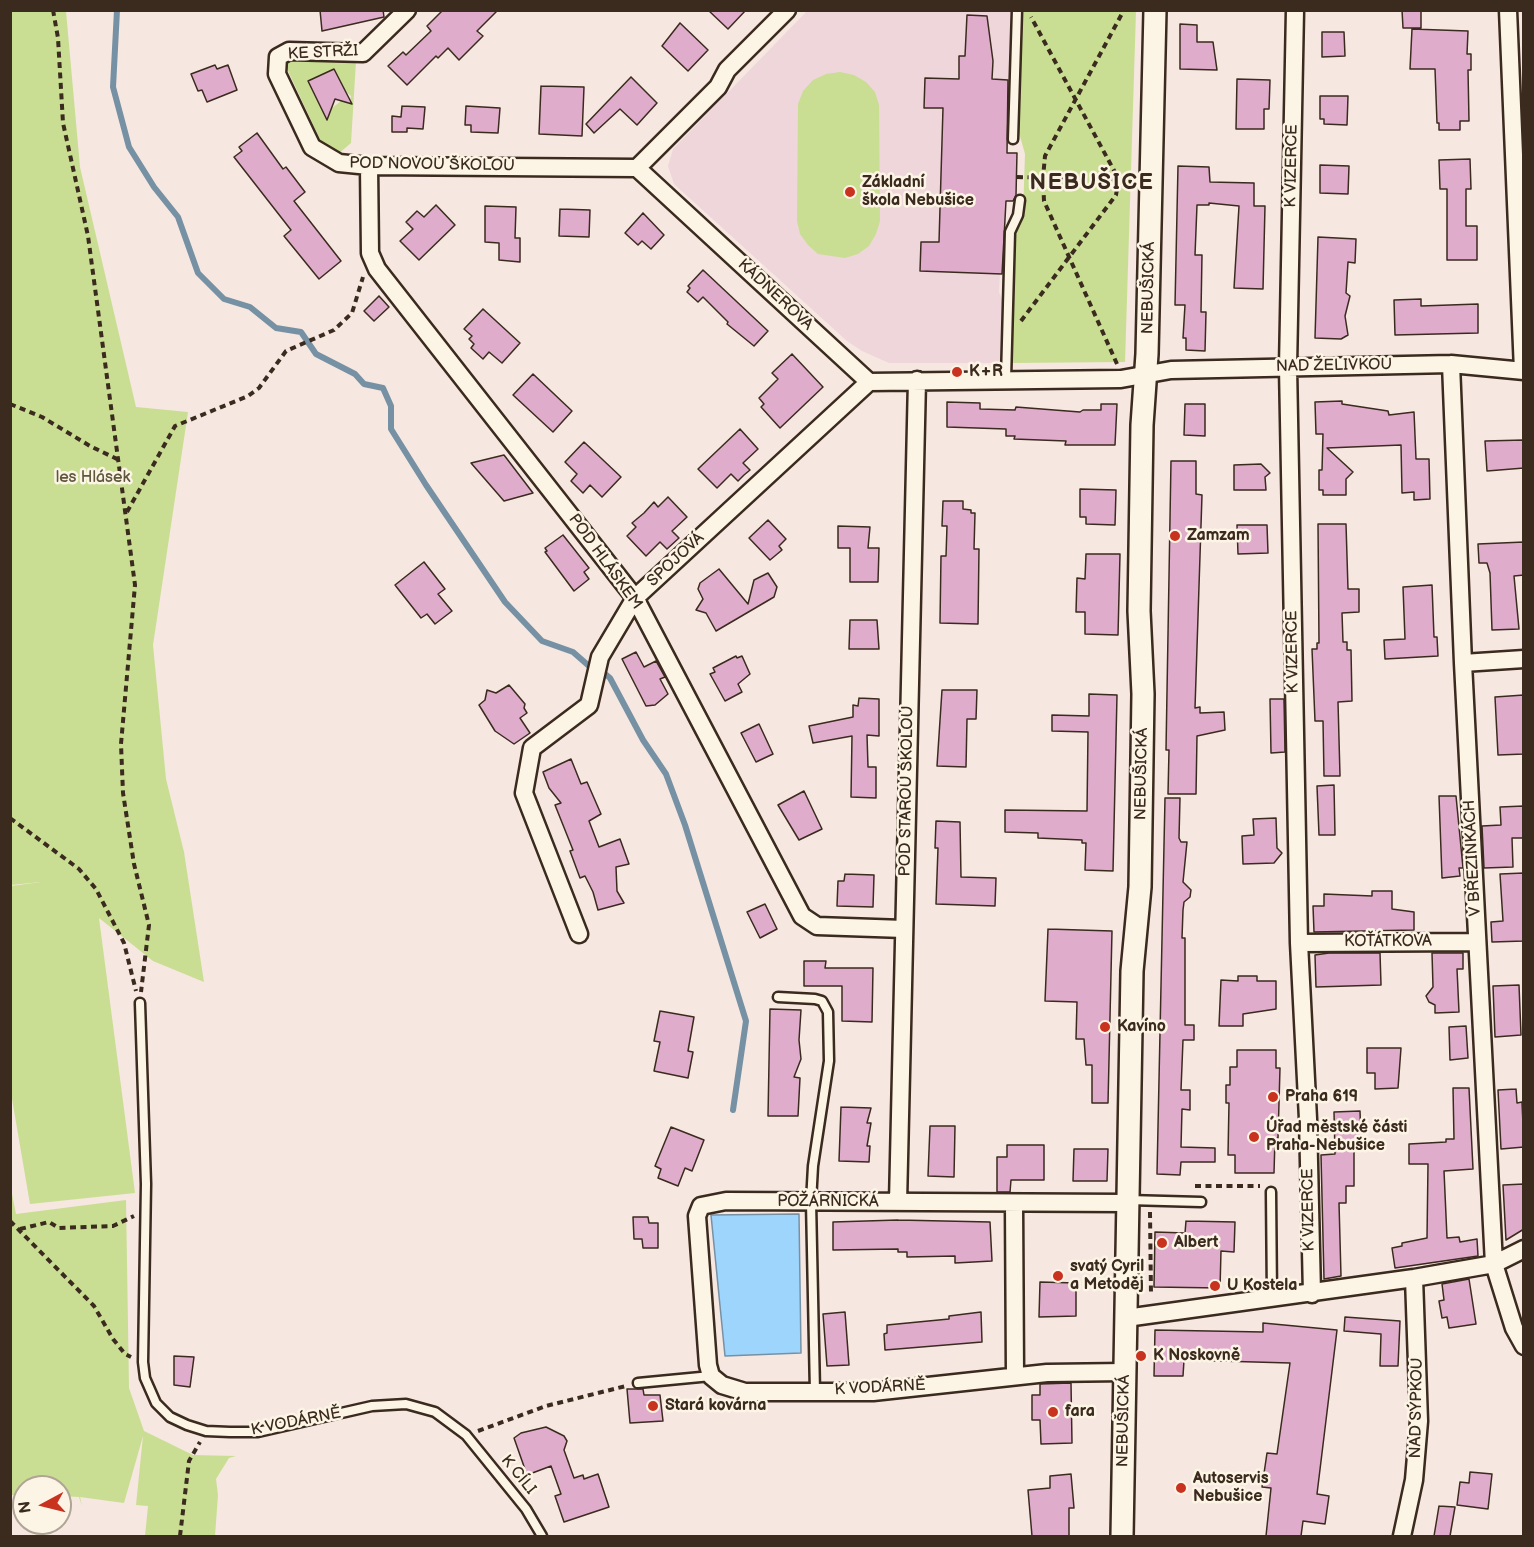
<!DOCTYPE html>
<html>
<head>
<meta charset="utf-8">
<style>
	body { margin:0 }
	#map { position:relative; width:1534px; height:1547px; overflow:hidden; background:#f6e7e0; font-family:"Balsamiq Sans",sans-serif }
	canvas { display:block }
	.frame { position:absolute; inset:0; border:12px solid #3b2a1e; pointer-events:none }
	.north { position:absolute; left:12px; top:1475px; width:60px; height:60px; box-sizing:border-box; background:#fcf5e5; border:2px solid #afa495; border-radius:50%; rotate:263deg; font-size:16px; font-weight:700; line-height:24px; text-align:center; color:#3b2a1e }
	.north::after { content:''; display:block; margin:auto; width:21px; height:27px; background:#c8321e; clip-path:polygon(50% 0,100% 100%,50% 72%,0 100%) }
</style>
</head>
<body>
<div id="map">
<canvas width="1534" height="1547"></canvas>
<div class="frame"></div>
<div class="north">N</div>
</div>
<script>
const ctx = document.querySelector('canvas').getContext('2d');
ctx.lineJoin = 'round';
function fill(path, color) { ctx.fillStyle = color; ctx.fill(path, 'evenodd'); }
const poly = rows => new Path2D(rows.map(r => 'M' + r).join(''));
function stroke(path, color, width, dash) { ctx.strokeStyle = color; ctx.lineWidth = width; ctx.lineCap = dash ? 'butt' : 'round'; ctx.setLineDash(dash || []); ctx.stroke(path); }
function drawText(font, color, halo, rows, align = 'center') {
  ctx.font = font + ' "Balsamiq Sans",sans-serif'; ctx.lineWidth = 5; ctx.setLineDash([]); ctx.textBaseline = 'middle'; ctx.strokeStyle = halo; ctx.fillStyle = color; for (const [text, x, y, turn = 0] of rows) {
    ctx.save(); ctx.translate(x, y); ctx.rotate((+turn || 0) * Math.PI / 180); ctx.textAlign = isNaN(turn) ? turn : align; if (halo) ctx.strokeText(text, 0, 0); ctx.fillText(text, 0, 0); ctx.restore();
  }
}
fill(poly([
	[807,11,1011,11,1007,152,1017,153,1016,201,1006,201,1004,274,1000,274,999,292,1003,301,1001,363,889,363,862,351,847,341,674,184,668,166,673,149]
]), '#efd6da');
fill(poly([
	[11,10,66,11,80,167,136,407,188,412,153,645,166,779,184,852,204,982,153,961,99,918,135,1193,30,1204,10,1087,11,886,41,882,11,885],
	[1022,11,1136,11,1125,362,1011,363,1015,235,1023,214,1025,154,1018,129],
	[282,58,356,61,351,143,330,161],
	[334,69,345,91,351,96,350,101,341,101,327,112,309,81],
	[840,72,854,75,866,82,875,92,879,105,880,221,876,234,869,246,858,254,845,258,818,254,808,245,800,234,797,221,798,104,803,91,813,80,826,74],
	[10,1184,16,1214,126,1200,129,1388,144,1431,193,1455,236,1456,229,1458,216,1479,218,1495,215,1536,145,1536,148,1506,136,1505,143,1436,124,1503,80,1497,82,1506,79,1497,60,1496,60,1487,24,1487,24,1495,11,1495]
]), '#c9de93');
const water = poly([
	[799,1214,801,1353,725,1356,711,1215,799,1214]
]);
fill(water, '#9ed5fd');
stroke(water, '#7691a4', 1.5);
stroke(poly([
	[117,10,113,87,129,147,154,187,178,217,198,273,224,299,250,307,276,328,301,332,316,354,355,374,364,384,383,388,391,406,391,429,426,485,505,602,542,641,573,652,589,666],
	[604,673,610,678,643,740,666,774,685,825,746,1021,733,1110]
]), '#7691a4', 6);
const building = poly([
	[320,10,383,10,384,17,322,31,320,10],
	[443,10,498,10,477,31,483,36,459,60,448,48,438,58,436,56,407,85,388,66,403,52,406,55,431,31,427,26,443,10],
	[708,10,746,10,728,29,708,10],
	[1402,10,1421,11,1421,28,1403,28,1402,10],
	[967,15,987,16,993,61,992,79,1008,80,1007,153,1017,153,1016,195,1013,201,1006,201,1002,274,920,271,921,242,939,242,943,108,924,108,925,78,959,79,959,56,965,56,967,15],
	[680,23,708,50,688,71,662,46,680,23],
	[1180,24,1197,25,1197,42,1213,42,1217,70,1180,69,1180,24],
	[1412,29,1468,31,1467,54,1471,54,1471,70,1468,70,1469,121,1460,121,1460,130,1439,130,1439,123,1437,123,1435,69,1410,69,1412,29],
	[1322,32,1344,32,1345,56,1322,57,1322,32],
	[215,65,217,69,228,65,237,90,207,102,202,90,198,91,191,74,215,65],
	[334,69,352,104,335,99,327,120,308,81,334,69],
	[631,77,657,103,637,125,620,109,594,133,586,124,631,77],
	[1237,79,1270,80,1269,109,1264,109,1264,129,1236,129,1237,79],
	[541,86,584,87,582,136,539,134,541,86],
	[1320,96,1348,96,1347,125,1324,124,1324,119,1320,119,1320,96],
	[402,106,425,107,423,129,407,128,407,132,392,132,392,116,401,117,402,106],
	[466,106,500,108,498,133,471,132,471,125,465,125,466,106],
	[257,133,283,169,286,167,305,192,294,201,341,261,319,279,284,236,291,230,234,157,242,151,239,147,257,133],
	[1470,159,1471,189,1466,189,1466,226,1477,226,1477,260,1447,260,1447,189,1440,189,1439,160,1470,159],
	[1320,165,1349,166,1348,194,1320,193,1320,165],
	[1178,166,1209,167,1210,182,1254,183,1254,206,1265,206,1263,289,1234,288,1239,206,1209,203,1209,205,1197,205,1195,255,1202,255,1201,312,1206,312,1205,351,1186,350,1186,338,1183,338,1185,305,1175,305,1178,166],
	[436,205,455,225,419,260,400,241,413,229,406,222,417,211,424,217,436,205],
	[485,206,516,207,515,238,520,238,520,262,499,260,499,243,485,242,485,206],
	[560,209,590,210,589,237,559,236,560,209],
	[643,213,664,235,651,249,642,241,638,245,625,233,643,213],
	[1318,237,1356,239,1355,263,1348,262,1346,293,1350,296,1345,316,1348,335,1341,339,1315,338,1318,237],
	[703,270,768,331,754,346,727,324,728,322,703,297,698,302,687,292,690,288,688,286,703,270],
	[379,296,389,307,374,321,364,311,379,296],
	[1421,299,1421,306,1478,304,1478,333,1395,335,1394,300,1421,299],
	[483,309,520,343,502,363,489,352,483,359,471,348,474,344,469,339,472,336,464,329,483,309],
	[792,354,823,387,780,428,761,407,764,404,759,398,778,379,772,373,792,354],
	[533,374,572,411,553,432,513,395,533,374],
	[1342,401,1342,404,1388,411,1389,415,1414,412,1416,459,1429,459,1430,499,1414,500,1414,492,1402,493,1401,445,1327,448,1353,472,1346,479,1346,495,1323,495,1323,490,1319,490,1319,470,1322,470,1323,434,1316,434,1315,402,1342,401],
	[947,402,980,403,980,409,1015,410,1016,407,1080,412,1083,410,1101,410,1101,404,1117,404,1115,445,1065,445,1066,441,1014,439,1015,436,1006,436,1006,429,947,427,947,402],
	[1185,404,1205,404,1205,436,1184,435,1185,404],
	[740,429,758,449,743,463,750,470,744,475,738,481,731,474,717,488,698,469,740,429],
	[1524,440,1524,468,1487,471,1485,441,1524,440],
	[584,442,621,477,602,497,590,485,583,493,571,481,577,474,565,462,584,442],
	[504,455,533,493,504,501,471,463,504,455],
	[1171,461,1196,461,1196,494,1202,495,1195,708,1200,707,1200,713,1224,712,1225,730,1197,736,1196,794,1168,794,1169,750,1166,750,1171,461],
	[1261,464,1270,473,1265,477,1266,490,1234,490,1234,465,1261,464],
	[1080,489,1116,490,1115,525,1086,524,1086,517,1080,517,1080,489],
	[668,497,687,517,672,531,679,538,667,549,660,542,646,556,627,536,636,527,632,523,644,513,654,502,658,507,668,497],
	[943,501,963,501,963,509,971,510,971,513,975,513,974,549,979,549,978,624,940,623,941,556,946,556,947,526,942,526,943,501],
	[768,520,786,539,779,546,782,550,770,560,749,538,768,520],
	[1318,524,1346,524,1348,589,1359,589,1359,612,1342,613,1343,642,1347,642,1347,650,1351,650,1352,701,1338,702,1340,776,1324,776,1323,721,1315,721,1312,649,1317,649,1317,643,1319,643,1318,524],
	[1237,525,1267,525,1268,553,1238,554,1237,525],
	[838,526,870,527,868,548,879,548,878,582,850,582,850,548,838,548,838,526],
	[563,535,589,568,584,572,589,579,574,591,545,552,547,551,545,548,563,535],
	[1524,542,1524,575,1514,576,1519,629,1492,630,1490,573,1487,563,1479,563,1478,544,1524,542],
	[1086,554,1120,554,1118,635,1085,634,1085,612,1076,612,1077,578,1085,579,1086,554],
	[424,562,445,589,438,594,452,611,435,624,427,614,421,618,395,585,424,562],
	[719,569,748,604,754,580,768,573,777,587,774,597,716,631,706,613,696,610,703,599,698,589,700,583,719,569],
	[1432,585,1434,637,1437,637,1438,656,1385,659,1384,640,1405,639,1403,587,1432,585],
	[850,620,877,620,879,649,849,649,850,620],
	[636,652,644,667,656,661,665,677,660,679,668,694,655,705,646,706,622,659,636,652],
	[736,656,737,658,742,656,750,674,738,684,742,692,725,701,710,674,715,672,713,668,736,656],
	[509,685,525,704,524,708,527,713,520,718,530,733,514,744,495,731,479,705,485,700,487,690,496,693,509,685],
	[942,690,977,690,976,719,967,719,966,767,937,766,942,690],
	[1089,694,1117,695,1113,871,1085,870,1086,843,1082,843,1082,840,1038,838,1038,833,1005,832,1005,810,1087,811,1088,732,1052,731,1052,715,1089,716,1089,694],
	[1524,695,1524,754,1498,755,1495,697,1524,695],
	[859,698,879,699,879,736,867,735,868,767,876,767,876,798,851,797,852,736,813,743,809,726,853,717,853,705,858,706,859,698],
	[1270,699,1284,699,1285,752,1271,753,1270,699],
	[759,724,773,754,756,762,741,733,759,724],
	[571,759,581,784,587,782,601,814,589,821,599,847,620,839,629,864,616,867,617,891,624,903,598,910,593,892,585,876,580,878,570,851,573,850,555,805,561,803,549,788,543,772,571,759],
	[1334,785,1335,835,1319,835,1317,786,1334,785],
	[804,791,822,829,799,840,778,805,804,791],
	[1439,796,1456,796,1463,868,1459,868,1460,876,1442,878,1439,796],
	[1165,798,1180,798,1179,838,1181,842,1187,842,1183,882,1191,890,1190,897,1184,902,1183,910,1182,938,1185,938,1185,1025,1194,1025,1194,1040,1183,1040,1181,1090,1190,1090,1190,1110,1182,1109,1181,1147,1215,1148,1215,1162,1181,1162,1180,1175,1157,1174,1165,798],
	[1524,806,1524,838,1512,838,1513,867,1484,868,1482,826,1501,825,1500,807,1524,806],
	[1276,818,1277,848,1282,853,1274,863,1243,864,1242,836,1254,835,1253,819,1276,818],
	[936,821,960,822,961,877,996,878,995,906,936,904,938,848,935,848,936,821],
	[1524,873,1524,941,1492,942,1491,922,1503,921,1500,874,1524,873],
	[845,874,874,875,873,907,837,906,838,881,844,881,845,874],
	[1372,891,1392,891,1392,909,1414,912,1414,930,1314,932,1313,906,1324,906,1324,894,1372,896,1372,891],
	[765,904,777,929,760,938,747,912,765,904],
	[1048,929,1112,931,1108,1103,1092,1103,1092,1065,1086,1065,1084,1039,1076,1039,1077,1002,1045,1001,1048,929],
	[1329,953,1380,953,1381,985,1316,987,1315,955,1329,953],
	[1432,953,1463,953,1463,969,1457,969,1459,1012,1435,1013,1435,1005,1429,1002,1426,996,1433,987,1432,953],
	[804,961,826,961,825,968,873,968,872,1022,842,1021,842,986,804,986,804,961],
	[1238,976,1257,976,1257,981,1276,981,1276,1009,1243,1014,1243,1026,1219,1026,1221,980,1238,981,1238,976],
	[1519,985,1521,1035,1495,1037,1493,986,1519,985],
	[770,1009,801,1010,799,1040,801,1059,794,1077,800,1078,798,1116,768,1116,770,1009],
	[660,1011,694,1017,688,1051,693,1052,688,1078,654,1071,660,1042,654,1041,660,1011],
	[1466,1026,1468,1058,1450,1060,1449,1027,1466,1026],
	[1367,1048,1401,1048,1398,1088,1375,1089,1375,1073,1367,1073,1367,1048],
	[1237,1050,1276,1050,1276,1068,1280,1068,1278,1138,1275,1138,1274,1173,1235,1173,1235,1155,1228,1155,1229,1103,1226,1103,1226,1085,1230,1085,1230,1067,1237,1067,1237,1050],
	[1453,1088,1469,1088,1473,1169,1444,1171,1447,1238,1459,1237,1460,1242,1477,1239,1478,1256,1395,1268,1392,1248,1402,1246,1402,1243,1427,1238,1428,1164,1409,1164,1409,1144,1446,1142,1446,1139,1454,1139,1453,1088],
	[1516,1089,1517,1103,1522,1102,1524,1147,1501,1149,1498,1090,1516,1089],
	[841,1107,871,1108,867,1123,871,1123,867,1146,870,1146,869,1162,839,1161,841,1107],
	[1360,1111,1361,1140,1354,1140,1354,1186,1346,1186,1346,1203,1339,1203,1341,1276,1324,1279,1321,1155,1335,1154,1334,1112,1360,1111],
	[930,1126,955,1126,954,1177,928,1176,930,1126],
	[671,1127,704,1140,692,1171,685,1168,678,1186,658,1178,661,1169,655,1166,671,1127],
	[1007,1145,1044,1145,1044,1180,1011,1180,1010,1192,997,1192,997,1157,1007,1157,1007,1145],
	[1074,1149,1108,1149,1107,1181,1073,1181,1074,1149],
	[1524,1184,1524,1229,1506,1240,1503,1185,1524,1184],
	[633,1217,648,1217,649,1223,658,1223,658,1248,643,1248,642,1239,634,1239,633,1217],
	[898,1220,990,1222,992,1261,955,1263,955,1256,907,1257,907,1252,898,1252,898,1249,833,1250,833,1222,898,1220],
	[1186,1221,1235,1222,1234,1252,1221,1251,1220,1288,1154,1287,1155,1232,1185,1233,1186,1221],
	[1469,1279,1476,1324,1449,1328,1447,1317,1442,1318,1439,1301,1444,1300,1442,1284,1469,1279],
	[1040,1282,1076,1283,1076,1316,1039,1317,1040,1282],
	[845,1312,849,1365,827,1366,823,1314,845,1312],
	[981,1312,982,1342,885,1350,884,1334,887,1333,887,1325,949,1319,949,1316,981,1312],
	[1345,1317,1400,1321,1398,1366,1380,1366,1381,1334,1344,1331,1345,1317],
	[1263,1323,1337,1330,1317,1494,1329,1496,1325,1524,1303,1521,1301,1536,1266,1536,1271,1488,1262,1487,1267,1453,1277,1454,1290,1363,1184,1360,1183,1376,1154,1376,1155,1330,1263,1332,1263,1323],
	[174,1356,194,1357,190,1387,174,1385,174,1356],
	[1071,1383,1072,1443,1041,1444,1040,1420,1032,1420,1032,1395,1040,1395,1040,1384,1071,1383],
	[627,1389,643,1389,644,1395,660,1395,663,1421,630,1423,627,1389],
	[546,1427,564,1436,567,1441,564,1450,574,1478,583,1475,584,1479,598,1474,609,1507,564,1522,555,1496,561,1494,551,1466,527,1475,514,1438,521,1433,546,1427],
	[1470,1472,1492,1474,1488,1509,1457,1505,1460,1482,1469,1483,1470,1472],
	[1071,1474,1074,1508,1069,1508,1069,1536,1032,1536,1028,1490,1050,1488,1050,1476,1071,1474],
	[1439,1506,1455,1507,1450,1536,1434,1536,1439,1506]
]);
fill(building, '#dfadcb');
stroke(building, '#3b2a1e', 1.5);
const service = poly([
	[1013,139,1017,10],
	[1006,379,1010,232,1018,215,1020,200],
	[778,997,815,999,822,1001,828,1012,829,1061,813,1166,811,1202,815,1392],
	[140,1003,146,1184,143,1362,145,1378,156,1403,170,1417,187,1425,206,1431,230,1432,258,1432,372,1406,406,1404,435,1412,466,1435,526,1509,542,1536],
	[1271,1192,1272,1298],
	[1128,1200,1201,1202],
	[638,1383,711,1376]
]);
const minor = poly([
	[407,10,363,53,289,51,278,57,277,74,312,147,339,163,369,166,637,168],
	[787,10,727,70,718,87,637,168,869,382,1121,379,1171,370,1451,364,1524,371],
	[1295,10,1288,367,1299,943,1308,1119,1312,1294],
	[1508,10,1523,371],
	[369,166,370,253,377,269,635,598,802,916,817,926,904,929],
	[1451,364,1463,663,1494,1264,1514,1328,1524,1346],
	[1463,663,1524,659],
	[579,934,524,793,532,748,589,705,600,657,635,598,869,382],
	[1299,943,1477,942],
	[898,1202,917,380],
	[1014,1203,1015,1376],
	[1126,1318,1414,1278,1494,1264,1524,1249],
	[1125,1372,1047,1373,873,1392,745,1392,722,1385,711,1376,708,1365,697,1216,701,1206,726,1201,1127,1203],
	[1402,1536,1414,1480,1419,1421,1414,1278]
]);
const tertiary = poly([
	[1122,1536,1132,971,1140,887,1143,694,1139,611,1142,425,1147,354,1155,10]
]);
stroke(service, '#3b2a1e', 13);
stroke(minor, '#3b2a1e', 21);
stroke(tertiary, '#3b2a1e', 26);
stroke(poly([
	[53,10,58,38,63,123,88,236,135,585,121,744,123,793,134,864,149,925,141,992],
	[1017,177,1118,180],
	[1118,182,1132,182],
	[1021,321,1116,195,1117,189,1117,176,1031,17],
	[1117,364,1044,201,1043,178,1045,156,1124,10],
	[10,404,42,417,90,446,119,460],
	[127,512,175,426,248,396,259,388,286,351,334,330,352,313,363,277],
	[10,818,79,869,96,889,124,943,136,991],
	[1195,1186,1260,1186],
	[1150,1212,1151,1295],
	[10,1221,94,1306,113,1339,125,1354,131,1357],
	[20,1229,49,1222,59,1228,113,1226,134,1216],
	[478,1431,546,1406,626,1386],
	[180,1536,189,1461,200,1442]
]), '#3b2a1e', 4, [6, 4.5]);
stroke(service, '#fcf5e5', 8);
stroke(minor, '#fcf5e5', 16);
stroke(tertiary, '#fcf5e5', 21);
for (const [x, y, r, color] of [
	[850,192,6,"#c8321e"],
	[957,372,6,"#c8321e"],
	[1175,536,6,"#c8321e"],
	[1105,1027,6,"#c8321e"],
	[1273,1097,6,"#c8321e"],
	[1254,1137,6,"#c8321e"],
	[1162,1243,6,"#c8321e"],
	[1058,1276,6,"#c8321e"],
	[1215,1286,6,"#c8321e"],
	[1141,1356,6,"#c8321e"],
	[653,1406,6,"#c8321e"],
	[1053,1412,6,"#c8321e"],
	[1181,1488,6,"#c8321e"]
]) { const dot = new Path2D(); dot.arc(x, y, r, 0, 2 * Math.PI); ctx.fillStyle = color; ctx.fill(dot); stroke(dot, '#fcf5e5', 2); }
drawText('16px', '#3b2a1e', '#fcf5e5', [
	["KE STRŽI",323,53,-3],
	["POD NOVOU ŠKOLOU",432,165,1],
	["K VIZERCE",1292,166,-89],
	["NEBUŠICKÁ",1149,288,-89],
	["KÁDNEROVA",775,295,43],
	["NAD ŽELIVKOU",1334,366,-1],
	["SPOJOVÁ",676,560,-43],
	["POD HLÁSKEM",605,562,54],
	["K VIZERCE",1293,652,-91],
	["NEBUŠICKÁ",1142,774,-89],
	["POD STAROU ŠKOLOU",907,791,-89],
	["V BŘEZINKÁCH",1473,858,-93],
	["KOŤÁTKOVA",1388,942],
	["POŽÁRNICKÁ",828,1202],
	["K VIZERCE",1309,1210,-91],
	["K VODÁRNĚ",880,1388,-3],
	["NAD SÝPKOU",1417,1408,-89],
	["NEBUŠICKÁ",1124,1421,-89],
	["K VODÁRNĚ",296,1422,-11],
	["K CÍLI",518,1475,51]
]);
drawText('bold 16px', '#3b2a1e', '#fcf5e5', [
	["Základní",862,183],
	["škola Nebušice",862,201],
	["K+R",969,372],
	["Zamzam",1187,536],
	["Kavíno",1117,1027],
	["Praha 619",1285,1097],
	["Úřad městské části",1266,1128],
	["Praha-Nebušice",1266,1146],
	["Albert",1174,1243],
	["svatý Cyril",1070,1267],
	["a Metoděj",1070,1285],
	["U Kostela",1227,1286],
	["K Noskovně",1153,1356],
	["Stará kovárna",665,1406],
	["fara",1065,1412],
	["Autoservis",1193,1479],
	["Nebušice",1193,1497]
], 'left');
drawText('16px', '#5e573b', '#fcf5e5', [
	["les Hlásek",93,478]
]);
ctx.letterSpacing = '1.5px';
drawText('bold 22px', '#3b2a1e', '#fcf5e5', [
	["NEBUŠICE",1092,183]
]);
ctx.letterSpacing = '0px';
</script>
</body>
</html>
